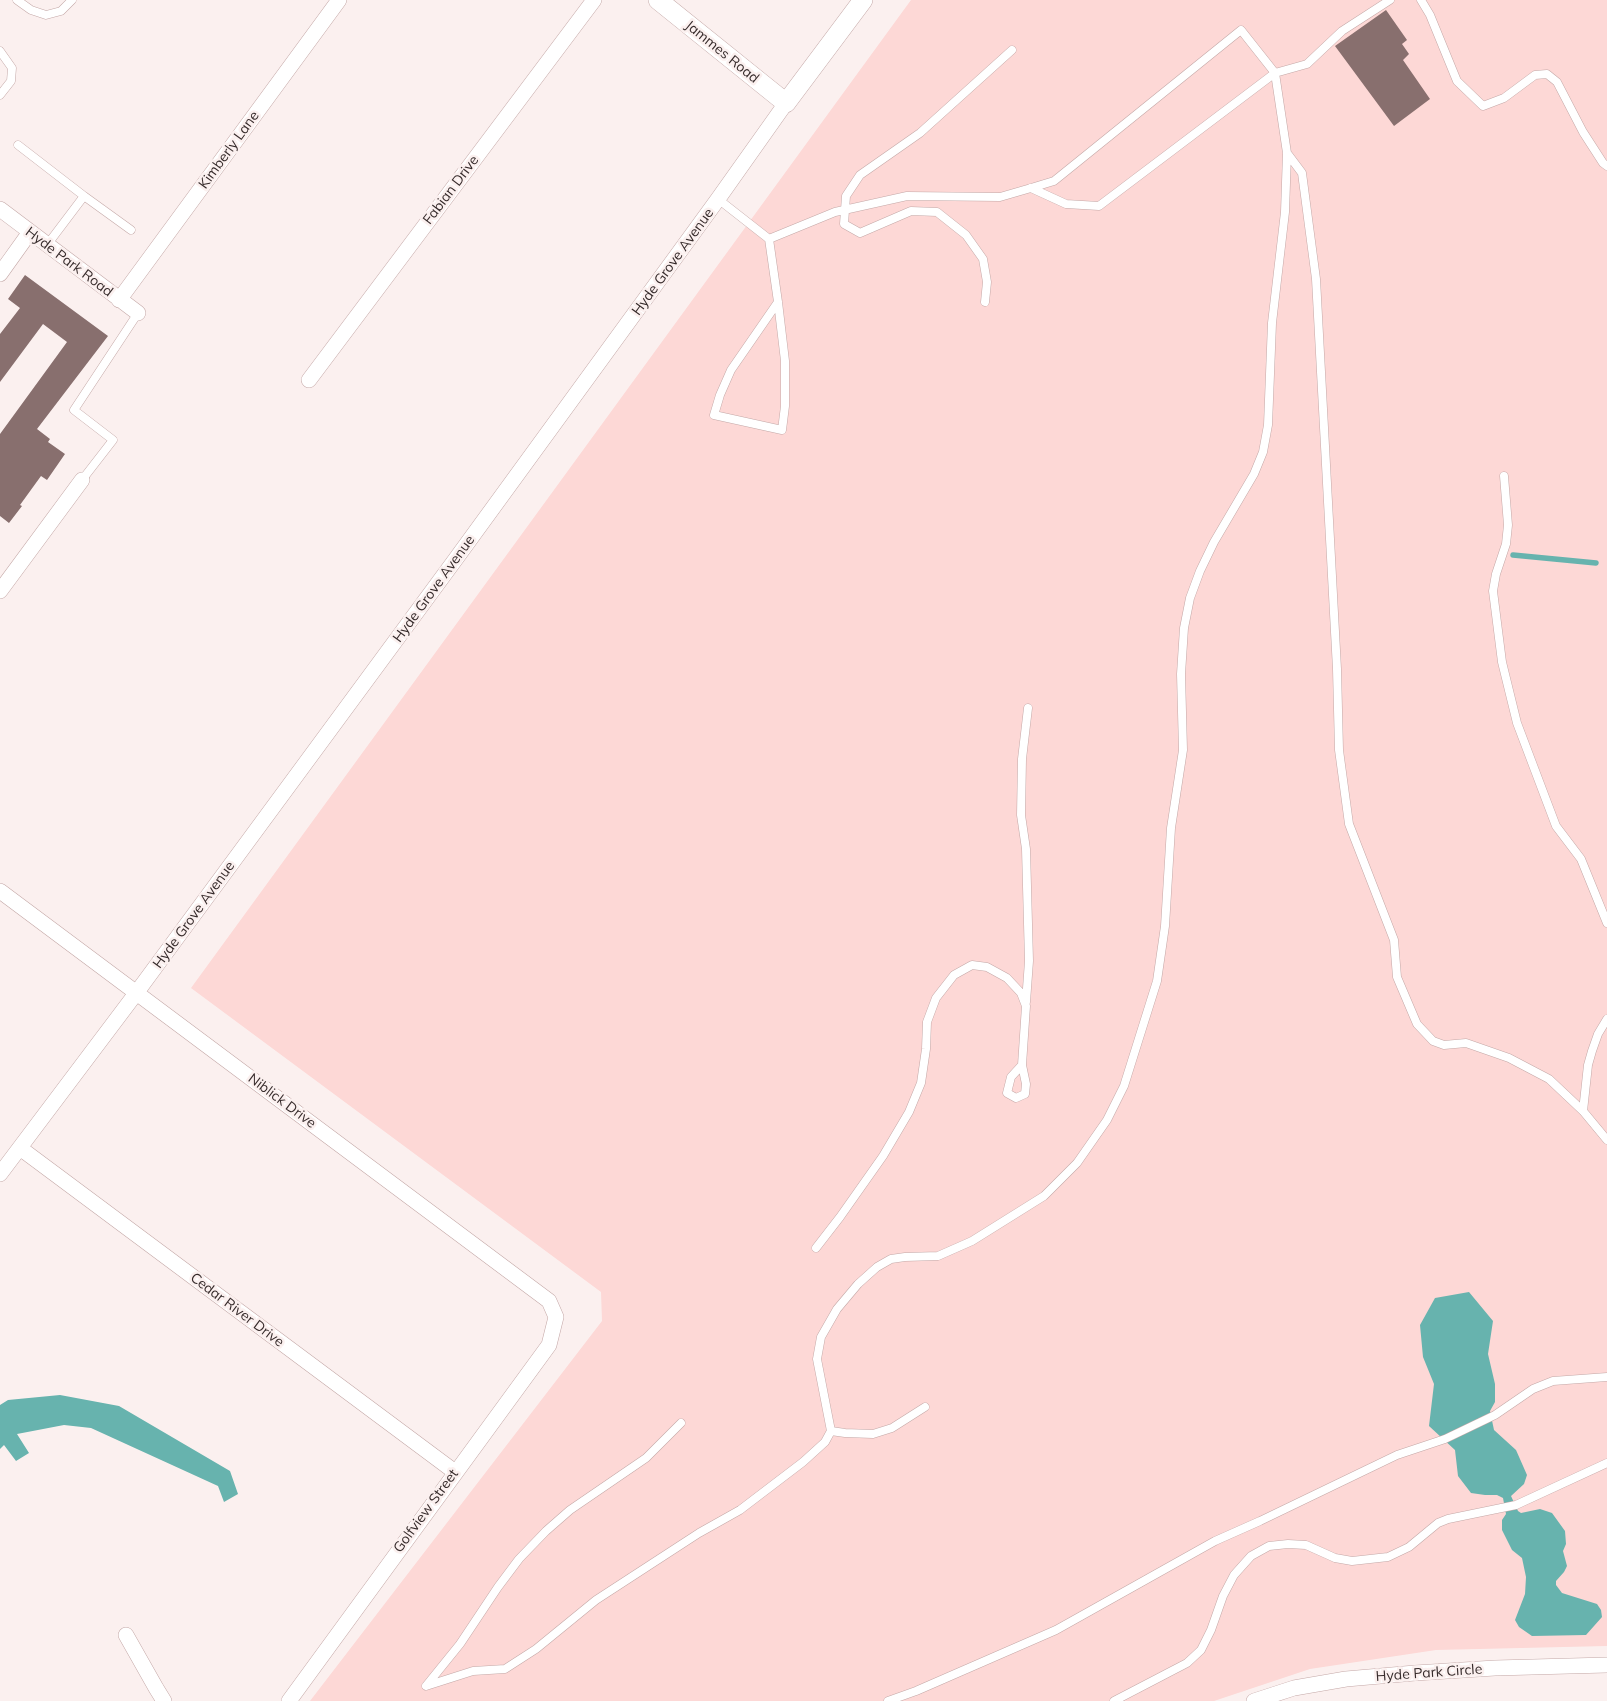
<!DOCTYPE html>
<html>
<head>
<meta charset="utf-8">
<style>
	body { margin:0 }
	canvas { display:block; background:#fbf0ef }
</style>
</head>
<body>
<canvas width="1607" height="1701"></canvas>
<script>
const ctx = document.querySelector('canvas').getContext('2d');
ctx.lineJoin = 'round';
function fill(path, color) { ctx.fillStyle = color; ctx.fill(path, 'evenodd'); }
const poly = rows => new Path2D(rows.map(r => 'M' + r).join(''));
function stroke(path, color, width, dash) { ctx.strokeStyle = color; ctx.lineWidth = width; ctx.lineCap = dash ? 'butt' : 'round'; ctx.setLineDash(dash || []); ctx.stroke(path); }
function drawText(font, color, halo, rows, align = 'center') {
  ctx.font = font + ' Mulish,sans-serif'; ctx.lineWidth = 5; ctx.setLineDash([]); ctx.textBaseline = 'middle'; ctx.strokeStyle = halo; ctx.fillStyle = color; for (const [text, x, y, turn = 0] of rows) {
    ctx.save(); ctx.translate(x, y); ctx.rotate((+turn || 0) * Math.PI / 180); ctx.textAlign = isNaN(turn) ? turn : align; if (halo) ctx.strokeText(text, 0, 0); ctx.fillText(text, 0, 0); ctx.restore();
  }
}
fill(poly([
	[911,0,1607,0,1607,1646,1436,1650,1310,1669,1214,1701,310,1701,602,1321,601,1292,191,988]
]), '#fdd8d6');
fill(poly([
	[1469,1292,1493,1321,1488,1354,1495,1384,1495,1402,1490,1411,1494,1430,1516,1450,1527,1475,1524,1484,1511,1496,1518,1511,1521,1513,1540,1509,1552,1513,1565,1531,1566,1544,1563,1551,1567,1566,1564,1572,1556,1581,1556,1585,1562,1593,1597,1604,1601,1610,1602,1617,1586,1635,1532,1636,1519,1627,1515,1620,1525,1594,1526,1577,1522,1558,1512,1550,1502,1530,1502,1520,1506,1514,1503,1498,1497,1495,1485,1495,1471,1493,1458,1476,1455,1450,1429,1426,1434,1384,1423,1357,1420,1325,1435,1298],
	[60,1395,119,1406,230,1471,238,1494,224,1502,218,1486,91,1428,64,1425,17,1434,29,1453,16,1461,4,1445,0,1449,0,1405,8,1400]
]), '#67b3ae');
stroke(poly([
	[1513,555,1596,563]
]), '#67b3ae', 5.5);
fill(poly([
	[1386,10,1407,40,1402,44,1409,54,1403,60,1430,99,1394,126,1335,46],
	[25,275,108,336,37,429,50,439,48,442,65,454,47,480,41,476,20,505,22,506,9,523,0,516,0,434,67,342,43,324,0,382,0,334,20,308,8,299]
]), '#886f6e');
const service = poly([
	[17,0,31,10,46,15,61,11,72,0],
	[1421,0,1430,15,1457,81,1483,106,1504,98,1535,75,1547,74,1557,82,1583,132,1603,163,1607,166],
	[0,51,12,68,11,81,0,95],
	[18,145,84,196],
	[1287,153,1302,173,1316,279,1337,669,1339,750,1349,824,1394,940,1397,977,1417,1024,1433,1041,1444,1045,1466,1043,1509,1058,1549,1079,1583,1111,1607,1140],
	[718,199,769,239,835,212,907,196,1000,197,1031,188,1054,181,1241,30,1275,73,1307,64,1342,31,1390,0],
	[769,239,778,302,785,361,785,406,782,430,714,415,720,395,731,370,778,302],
	[47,245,84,196,131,230],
	[985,302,987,282,983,259,966,235,937,212,911,211,860,233,844,224,846,196,860,175,920,133,1012,50],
	[1504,476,1508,525,1506,544,1496,574,1493,591,1502,662,1517,723,1556,826,1581,859,1607,923],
	[82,480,113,440,74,410,138,313],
	[1026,1002,1029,961,1026,849,1021,815,1022,759,1028,708],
	[1583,1111,1588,1065,1592,1051,1598,1034,1607,1019],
	[816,1248,840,1217,883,1156,909,1112,921,1083,926,1049,927,1022,936,998,954,975,972,965,987,967,1007,978,1021,993,1026,1006,1022,1065,1011,1077,1007,1093,1016,1098,1025,1094,1026,1084,1022,1065],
	[925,1407,892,1428,873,1434,845,1433,831,1431,817,1359,821,1337,837,1309,858,1284,877,1267,891,1259,905,1257,938,1256,972,1241,1044,1196,1077,1163,1107,1120,1124,1086,1157,981,1165,926,1171,828,1183,750,1181,674,1184,628,1190,598,1200,571,1214,542,1254,474,1263,452,1268,425,1272,323,1285,212,1287,153,1275,73,1099,206,1066,204,1031,188],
	[426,1686,473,1671,505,1669,536,1649,596,1600,699,1533,740,1510,803,1462,825,1442,831,1431],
	[426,1686,460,1644,498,1587,519,1559,546,1531,570,1510,646,1458,681,1423],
	[888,1701,916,1691,1056,1630,1215,1541,1260,1521,1397,1455,1445,1439,1495,1415,1533,1389,1553,1381,1607,1377],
	[1114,1701,1187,1663,1201,1650,1211,1630,1223,1596,1234,1575,1251,1556,1269,1546,1288,1544,1306,1545,1335,1558,1352,1561,1388,1557,1409,1547,1438,1523,1448,1519,1516,1505,1607,1463]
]);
const minor = poly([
	[0,209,138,313],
	[0,274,30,232],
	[119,300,339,0],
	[309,380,594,0],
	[0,591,82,480],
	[0,891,549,1301,556,1317,549,1345,289,1701],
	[20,1148,455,1472],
	[0,1174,137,992,455,560,718,199,786,103],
	[126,1635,156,1688,164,1701],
	[1254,1701,1294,1688,1346,1679,1415,1673,1495,1668,1607,1665]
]);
const tertiary = poly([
	[658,0,786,103,863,0]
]);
stroke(service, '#c4a8a7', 9);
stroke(minor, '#c4a8a7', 16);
stroke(tertiary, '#c4a8a7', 20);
stroke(service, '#fff', 8);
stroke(minor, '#fff', 15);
stroke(tertiary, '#fff', 19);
drawText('14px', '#362b2b', '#fbf0ef', [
	["Jammes Road",722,52,39],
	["Kimberly Lane",229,150,-54],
	["Fabian Drive",451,190,-53],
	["Hyde Park Road",69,262,37],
	["Hyde Grove Avenue",673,262,-54],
	["Hyde Grove Avenue",434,589,-54],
	["Hyde Grove Avenue",194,915,-54],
	["Niblick Drive",282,1101,37],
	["Cedar River Drive",237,1310,37],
	["Golfview Street",426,1511,-54],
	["Hyde Park Circle",1429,1673,-4]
]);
</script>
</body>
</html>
